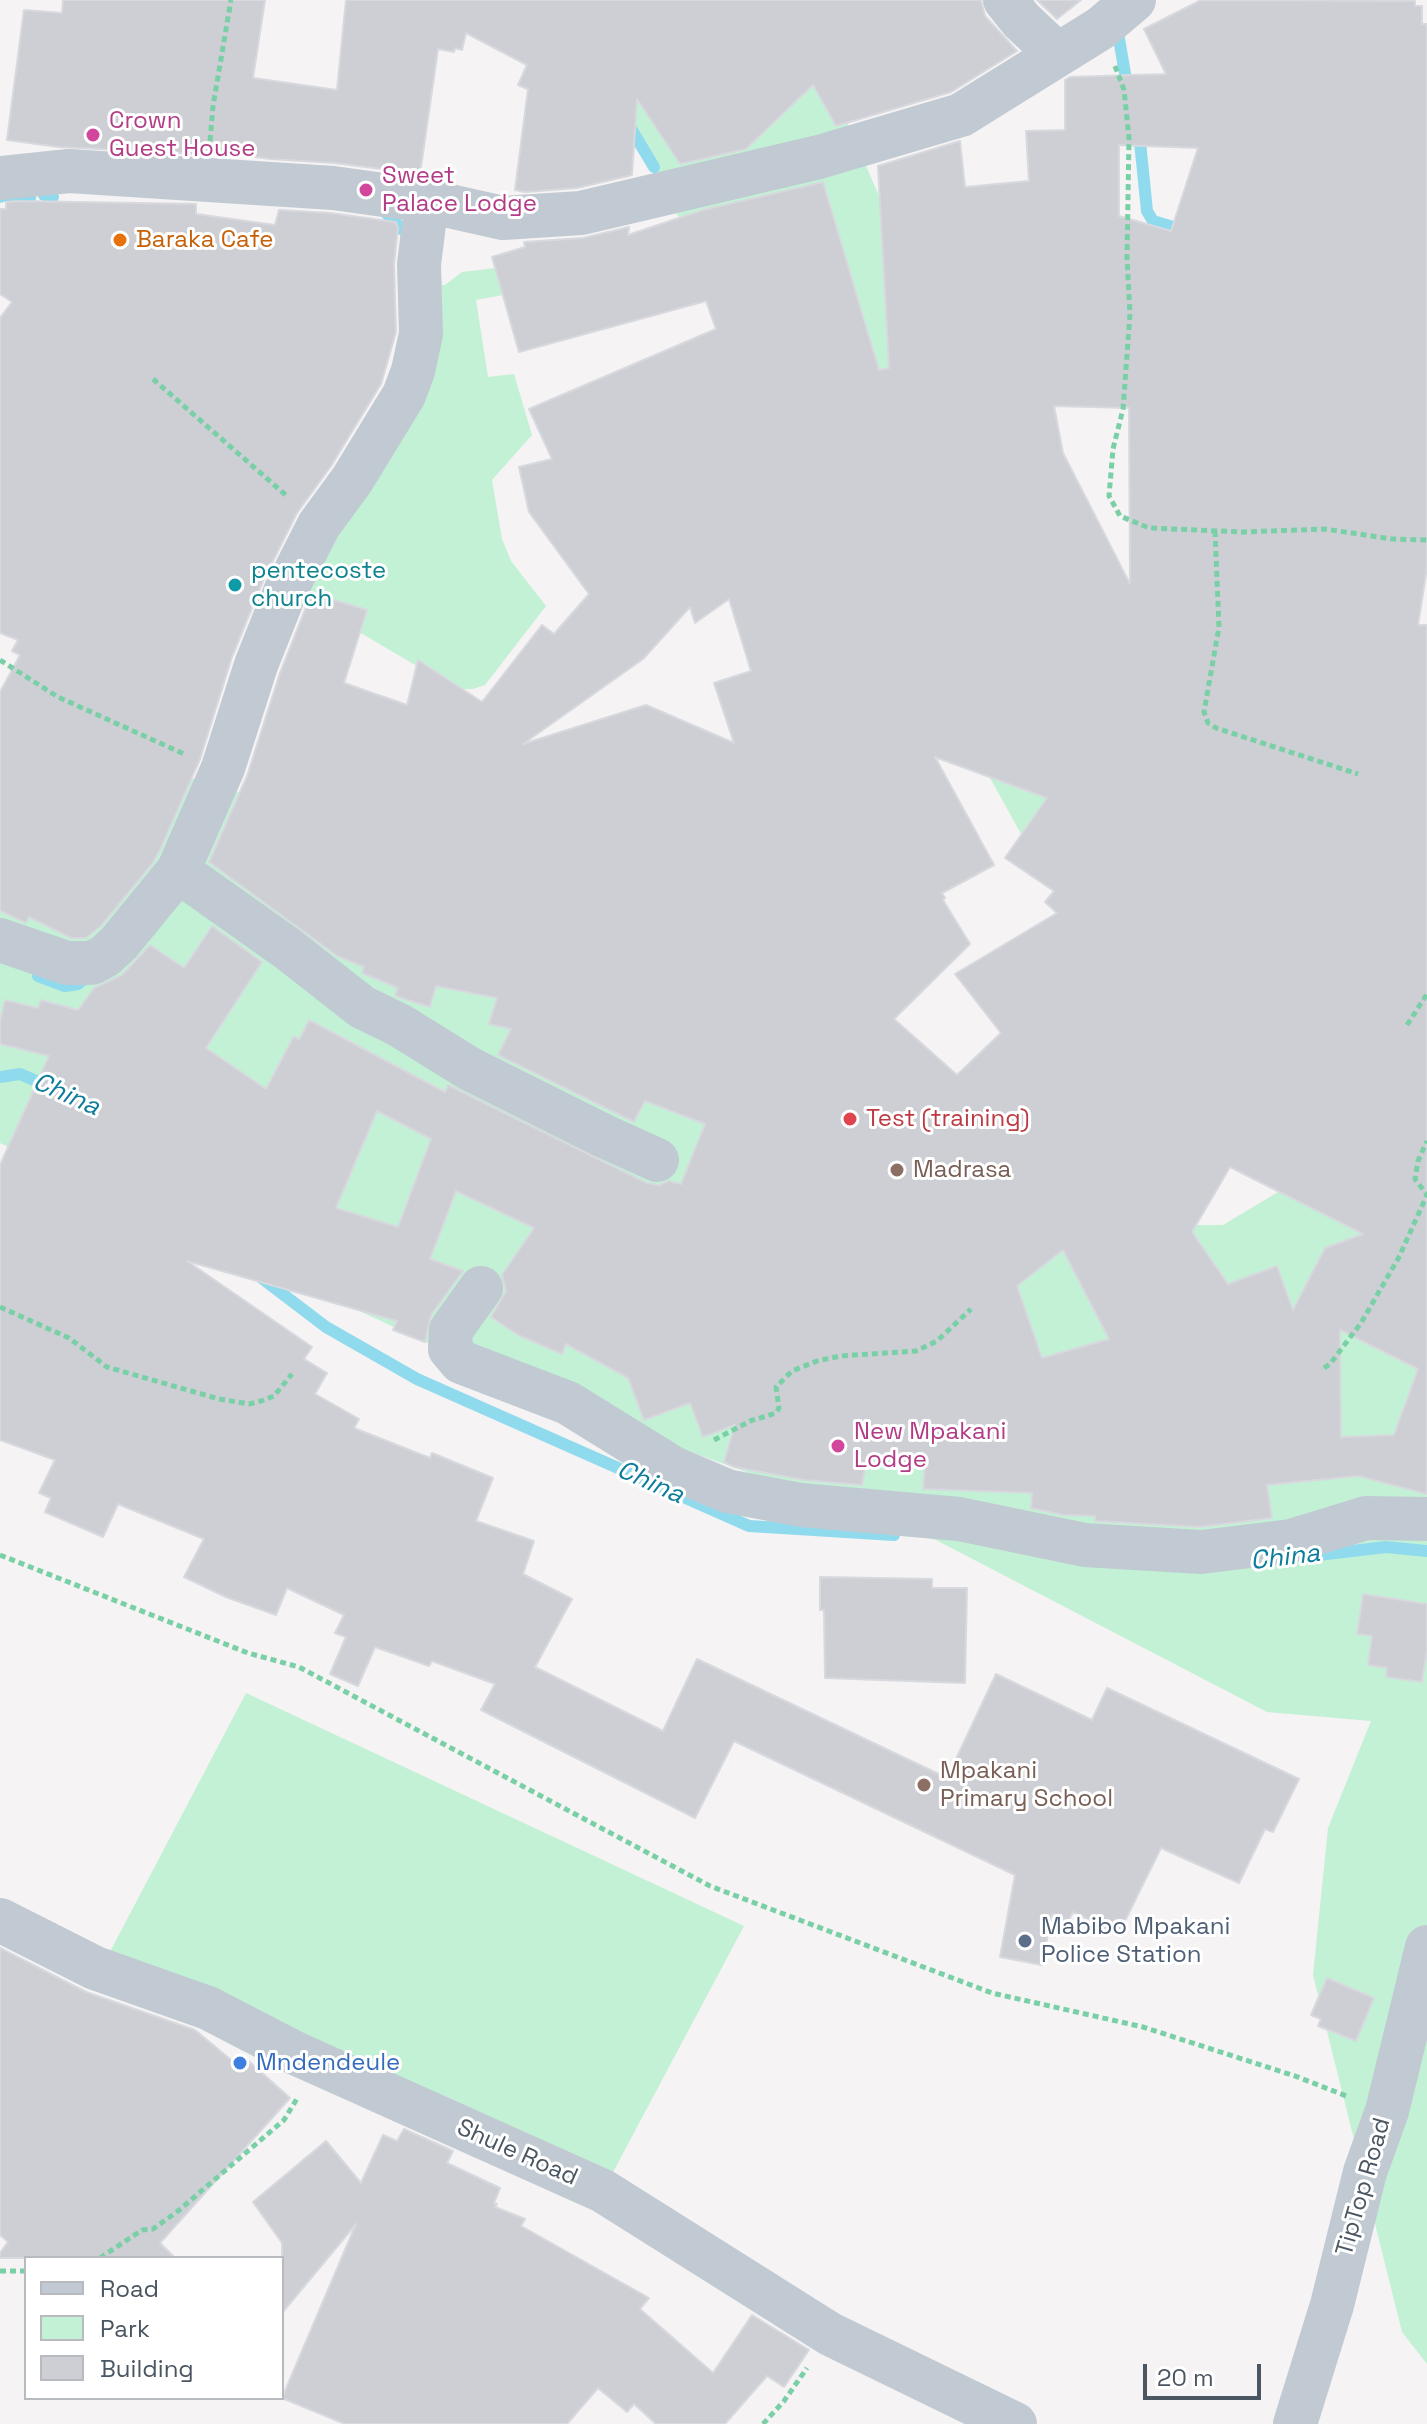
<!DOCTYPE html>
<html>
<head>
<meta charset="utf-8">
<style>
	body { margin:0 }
	#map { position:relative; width:1427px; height:2424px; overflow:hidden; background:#f5f3f3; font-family:"Space Grotesk",sans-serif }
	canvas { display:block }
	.legend { position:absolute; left:24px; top:2256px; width:260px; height:144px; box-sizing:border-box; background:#fff; border:2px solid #b7bbc0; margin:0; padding:10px 14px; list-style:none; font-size:24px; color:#4a5661 }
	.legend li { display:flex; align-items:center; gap:16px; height:40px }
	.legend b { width:40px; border:2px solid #b7bbc0 }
	.scale { position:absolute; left:1143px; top:2364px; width:118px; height:36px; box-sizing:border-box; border:4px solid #4a5661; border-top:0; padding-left:10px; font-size:24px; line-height:28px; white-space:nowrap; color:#4a5661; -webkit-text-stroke:6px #fff; paint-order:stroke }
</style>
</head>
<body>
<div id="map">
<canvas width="1427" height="2424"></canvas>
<ul class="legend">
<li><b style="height:10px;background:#c1cad2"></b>Road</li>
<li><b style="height:22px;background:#c3f1d5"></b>Park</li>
<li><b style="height:22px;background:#cdcfd5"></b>Building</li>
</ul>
<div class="scale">20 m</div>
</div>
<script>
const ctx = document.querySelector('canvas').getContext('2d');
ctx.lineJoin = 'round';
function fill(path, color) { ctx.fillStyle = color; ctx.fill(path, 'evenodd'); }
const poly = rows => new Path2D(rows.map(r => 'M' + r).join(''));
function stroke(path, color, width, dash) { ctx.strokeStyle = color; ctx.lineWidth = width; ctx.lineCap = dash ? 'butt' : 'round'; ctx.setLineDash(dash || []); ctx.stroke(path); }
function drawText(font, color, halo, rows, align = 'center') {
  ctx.font = font + ' "Space Grotesk",sans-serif'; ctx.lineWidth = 6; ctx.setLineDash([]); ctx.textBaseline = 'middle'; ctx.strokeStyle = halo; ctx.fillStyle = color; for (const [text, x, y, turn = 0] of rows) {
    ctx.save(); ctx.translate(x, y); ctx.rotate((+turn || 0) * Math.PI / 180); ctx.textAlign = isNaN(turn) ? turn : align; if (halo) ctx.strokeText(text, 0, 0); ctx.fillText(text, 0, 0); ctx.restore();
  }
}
fill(poly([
	[558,0,809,0,834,92,883,205,1427,1177,1427,2364,1402,2332,1313,1975,1328,1828,1371,1721,1267,1712,936,1540,565,1407,0,1143,0,724,482,861,1132,1225,1223,1225,1278,1192,1155,1075],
	[503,267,503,295,476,300,488,377,514,374,532,435,492,480,502,539,511,561,546,606,485,685,473,689,463,689,427,672,305,600,383,448,421,285,445,285,462,272],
	[246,1693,744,1926,603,2191,102,1967]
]), '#c3f1d5');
stroke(poly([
	[1117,27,1128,91],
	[627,122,654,167],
	[1139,132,1147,211,1153,221,1186,231],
	[44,195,53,197],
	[0,197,5,195,17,200,30,198],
	[383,210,405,232],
	[38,976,65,986,78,984,84,979],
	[0,1077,20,1074,50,1087],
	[259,1276,326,1327,417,1379,749,1526,894,1535],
	[1310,1556,1386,1547,1427,1551]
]), '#90daee', 12);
const building = poly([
	[63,0,265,0,253,78,337,90,346,0,981,0,985,16,1017,51,951,92,836,126,813,85,746,149,680,164,637,99,632,175,577,188,525,192,515,190,528,89,518,85,527,65,466,33,462,50,455,48,454,52,438,49,420,174,335,163,270,159,200,149,200,154,59,147,7,140,24,10,62,13,63,0],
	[1037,0,1081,0,1057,19,1037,0],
	[1201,0,1415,1,1415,6,1422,6,1422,24,1427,24,1427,568,1418,625,1427,625,1427,1494,1358,1476,1267,1485,1272,1518,1200,1527,1095,1521,1095,1516,1063,1515,1031,1508,1032,1493,923,1489,925,1463,868,1455,862,1485,804,1480,734,1467,724,1462,735,1425,703,1437,690,1403,644,1420,628,1378,566,1344,562,1354,518,1335,491,1317,506,1291,502,1275,534,1228,456,1191,430,1259,463,1271,431,1315,425,1342,393,1330,397,1321,187,1261,312,1347,304,1359,327,1373,315,1394,359,1419,354,1428,430,1458,432,1453,493,1478,476,1521,534,1541,523,1574,572,1599,535,1667,663,1731,697,1659,947,1778,996,1674,1092,1720,1107,1688,1299,1779,1273,1832,1265,1829,1239,1883,1161,1848,1118,1935,1073,1912,1068,1922,1052,1914,1042,1965,1000,1957,1015,1875,734,1741,695,1818,481,1710,495,1684,432,1661,429,1666,375,1647,358,1686,330,1674,346,1637,335,1633,344,1615,287,1588,276,1615,226,1597,184,1577,204,1539,118,1504,103,1537,45,1512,51,1498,39,1493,55,1460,0,1440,0,1165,49,1056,0,1044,0,1020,5,1000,38,1008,41,1000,78,1010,94,988,122,975,150,945,184,968,212,926,262,962,206,1048,266,1089,294,1036,299,1040,309,1020,445,1092,448,1085,647,1183,659,1185,669,1181,681,1184,705,1124,645,1101,634,1122,498,1055,511,1029,489,1024,497,998,436,986,430,1007,398,997,395,995,398,988,362,973,364,967,337,956,209,862,247,776,280,673,308,602,312,593,367,610,344,683,407,705,418,660,482,702,542,625,554,634,589,594,529,512,519,467,552,459,529,409,716,329,706,301,519,352,492,257,525,247,524,242,583,238,629,227,628,235,703,210,823,182,879,370,889,368,878,166,960,141,965,187,1029,181,1026,131,1065,130,1065,80,1070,77,1166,74,1144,29,1201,0],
	[1119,145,1198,148,1171,231,1119,216,1119,145],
	[1054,406,1129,408,1130,584,1063,453,1054,406],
	[729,599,751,671,714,683,734,743,646,705,523,744,643,659,690,607,695,623,729,599],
	[935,757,1047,798,1005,858,1054,891,1045,902,1057,913,955,974,1001,1033,957,1075,894,1019,970,944,943,900,945,898,942,893,994,865,935,757],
	[377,1111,431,1139,398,1227,336,1208,377,1111],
	[1230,1167,1363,1234,1325,1248,1293,1310,1277,1266,1228,1284,1192,1232,1230,1167],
	[1063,1250,1109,1339,1042,1358,1017,1286,1063,1250],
	[1340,1330,1418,1369,1394,1435,1341,1437,1340,1330],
	[18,201,196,204,196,214,275,225,279,210,330,213,396,222,398,228,394,264,396,332,381,384,331,466,297,513,263,581,232,657,200,759,160,850,152,864,101,926,86,938,71,938,29,917,26,923,0,911,0,692,20,655,12,651,18,640,0,633,0,318,12,302,0,294,0,209,6,209,6,202,18,201],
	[820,1577,932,1579,932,1588,967,1588,965,1683,825,1678,824,1610,820,1610,820,1577],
	[1363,1594,1427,1604,1427,1650,1422,1682,1386,1677,1387,1668,1368,1665,1372,1636,1357,1634,1363,1594],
	[0,1948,86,1992,195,2030,236,2064,243,2056,290,2098,160,2243,175,2258,0,2258,0,2253,8,2242,0,2235,0,1948],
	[1327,1978,1374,1998,1356,2041,1318,2026,1321,2019,1311,2015,1327,1978],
	[404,2129,453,2151,447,2163,500,2188,494,2203,497,2204,495,2207,525,2219,521,2226,649,2298,640,2309,713,2373,752,2315,809,2350,784,2387,767,2376,725,2424,656,2424,634,2404,627,2412,598,2388,567,2424,345,2424,282,2398,356,2224,282,2313,282,2243,253,2202,326,2141,361,2183,383,2135,397,2141,404,2129]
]);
fill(building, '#cdcfd5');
stroke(building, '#d7d9de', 2);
stroke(poly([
	[1115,66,1124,90,1129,138,1127,258,1130,314,1123,409,1113,449,1109,496,1120,516,1149,528,1243,532,1325,529,1392,539,1427,540],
	[210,141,213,106,231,0],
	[153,379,288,497],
	[1215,531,1219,627,1204,712,1208,723,1216,728,1358,774],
	[0,660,58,697,184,754],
	[1407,1025,1427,994],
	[0,1307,69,1338,107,1367,219,1399,249,1404,261,1401,274,1396,292,1374],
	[1324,1368,1330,1364,1361,1323,1399,1257,1427,1195,1415,1179,1418,1161,1427,1141],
	[714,1440,750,1421,776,1413,779,1408,776,1387,792,1371,817,1361,840,1356,916,1351,937,1341,971,1309],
	[0,1555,248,1653,299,1667,710,1886,992,1993,1143,2027,1295,2076,1349,2097],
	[100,2258,142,2230,153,2229,178,2211,284,2120,298,2097],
	[0,2271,26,2271],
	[763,2424,784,2401,807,2368]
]), '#7ad0a6', 5, [6, 4]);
stroke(poly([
	[1005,0,1021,20,1057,54],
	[0,178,69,171,333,188,427,201,503,218,581,213,819,157,961,115,1101,28,1134,0],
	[178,871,288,949,362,1007,399,1025,470,1069,604,1136,657,1160],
	[0,940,67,963,92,963,105,956,119,943,178,871,223,768,256,665,285,592,319,525,352,480,404,395,413,371,421,334,419,264,427,201],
	[481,1288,451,1330,450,1349,461,1362,568,1403,673,1468,727,1491,801,1505,959,1519,1085,1545,1201,1552,1291,1541,1366,1518,1427,1519],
	[0,1920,95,1968,208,2008,295,2053,603,2191,830,2334,1015,2424],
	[1295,2424,1332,2305,1365,2172,1387,2111,1427,1947]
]), '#c1cad2', 44);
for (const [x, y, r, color] of [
	[93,135,8,"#d1479c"],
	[366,190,8,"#d1479c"],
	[120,240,8,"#e8710a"],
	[235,585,8,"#0f9aa8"],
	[850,1119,8,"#e0444e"],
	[897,1170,8,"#8d6e63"],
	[838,1446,8,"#d1479c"],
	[924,1785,8,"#8d6e63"],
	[1025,1941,8,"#5c6f8a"],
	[240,2063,8,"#3f7fe0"]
]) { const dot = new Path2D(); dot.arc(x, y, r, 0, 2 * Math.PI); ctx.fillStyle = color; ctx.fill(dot); stroke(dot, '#fff', 3); }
drawText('24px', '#b23c85', '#fff', [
	["Crown",109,121],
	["Guest House",109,149],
	["Sweet",382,176],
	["Palace Lodge",382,204],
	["New Mpakani",854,1432],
	["Lodge",854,1460]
], 'left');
drawText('24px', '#c56008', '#fff', [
	["Baraka Cafe",136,240]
], 'left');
drawText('24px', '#0d838f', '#fff', [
	["pentecoste",251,571],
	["church",251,599]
], 'left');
drawText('24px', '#be3a42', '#fff', [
	["Test (training)",866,1119]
], 'left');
drawText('24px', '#785e54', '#fff', [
	["Madrasa",913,1170],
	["Mpakani",940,1771],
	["Primary School",940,1799]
], 'left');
drawText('24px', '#4e5e75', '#fff', [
	["Mabibo Mpakani",1041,1927],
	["Police Station",1041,1955]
], 'left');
drawText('24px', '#366cbe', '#fff', [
	["Mndendeule",256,2063]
], 'left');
drawText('24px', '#4a5661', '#fff', [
	["Shule Road",517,2153,24],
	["TipTop Road",1364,2187,-74]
]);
drawText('italic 26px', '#0c7c9b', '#fff', [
	["China",66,1095,24],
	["China",650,1483,24],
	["China",1285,1558,-7]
]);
</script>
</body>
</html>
